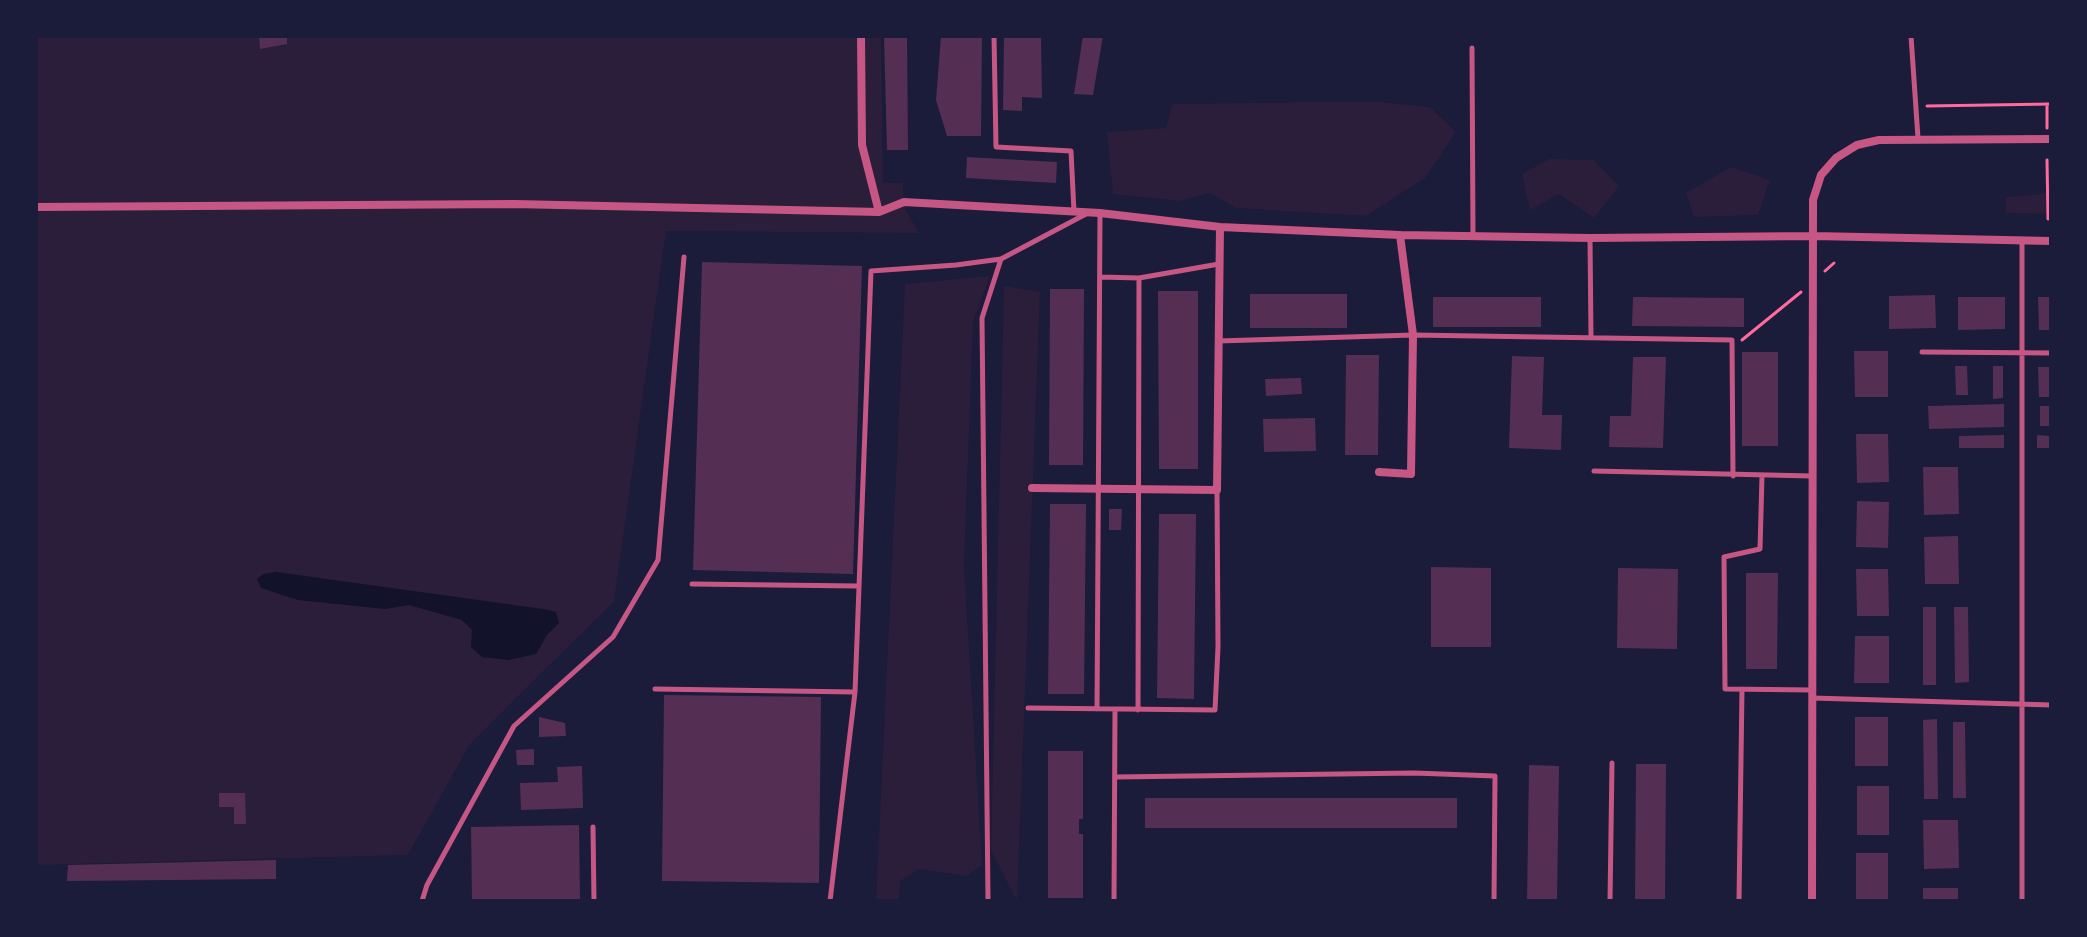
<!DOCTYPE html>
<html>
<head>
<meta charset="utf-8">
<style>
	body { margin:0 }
	#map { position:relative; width:2087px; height:937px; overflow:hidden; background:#1b1b3a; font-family:"Alegreya Sans",sans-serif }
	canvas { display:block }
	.frame { position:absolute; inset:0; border:38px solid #1b1b3a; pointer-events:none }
</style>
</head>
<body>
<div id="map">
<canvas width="2087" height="937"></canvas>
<div class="frame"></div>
</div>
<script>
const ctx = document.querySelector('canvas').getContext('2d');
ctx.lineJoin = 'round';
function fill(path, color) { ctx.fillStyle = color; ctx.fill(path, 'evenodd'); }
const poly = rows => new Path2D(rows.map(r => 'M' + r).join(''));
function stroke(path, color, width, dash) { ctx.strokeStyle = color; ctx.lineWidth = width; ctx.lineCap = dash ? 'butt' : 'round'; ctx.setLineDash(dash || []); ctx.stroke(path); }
fill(poly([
	[36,36,881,36,883,183,903,183,904,207,919,233,666,231,614,601,470,744,408,855,36,865],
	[1318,102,1380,102,1430,107,1456,132,1425,178,1366,216,1236,208,1210,193,1179,201,1113,194,1107,132,1166,128,1172,104],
	[1549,159,1594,160,1619,186,1594,218,1559,194,1530,210,1522,174],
	[1731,167,1770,180,1758,215,1694,217,1686,193],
	[2051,188,2051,214,2006,213,2006,197,2044,194],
	[990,276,973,322,964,565,982,865,966,876,919,869,900,881,899,901,876,901,905,284],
	[1004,286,1040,292,1017,901,991,850]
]), '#2a1e3b');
fill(poly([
	[276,572,543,609,556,612,559,623,547,635,536,654,509,660,482,657,471,647,472,630,462,620,409,605,385,609,298,600,261,588,257,579,263,574]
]), '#12122b');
fill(poly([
	[259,36,287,36,287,44,260,49],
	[884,36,907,36,908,150,887,150],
	[941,36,982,36,981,136,947,136,936,100],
	[1004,36,1041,36,1042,98,1022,97,1022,111,1003,110],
	[1083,36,1103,36,1093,95,1074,94],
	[967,157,1057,162,1056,183,966,178],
	[702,262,862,266,853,574,693,570],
	[1050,289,1084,289,1083,465,1049,465],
	[1158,291,1198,291,1198,469,1159,469],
	[1250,294,1347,294,1347,328,1250,328],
	[1935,295,1936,328,1889,329,1889,296],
	[1433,297,1541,297,1541,327,1433,327],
	[1633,297,1744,298,1744,327,1632,326],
	[1958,297,2005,297,2005,329,1958,330],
	[2038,297,2051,297,2051,330,2039,330],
	[1854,351,1888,351,1888,397,1855,397],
	[1742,352,1778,352,1778,446,1742,446],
	[1346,355,1379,355,1378,455,1345,455],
	[1512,356,1544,357,1542,415,1562,415,1561,450,1509,448],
	[1633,357,1666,357,1663,448,1609,447,1610,416,1631,416],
	[1955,366,1967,366,1968,395,1956,395],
	[1993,366,2003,366,2003,398,1993,399],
	[2038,367,2050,367,2050,397,2039,397],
	[1301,378,1302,394,1266,396,1265,379],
	[2004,404,2004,427,1929,429,1928,406],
	[2040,406,2051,406,2051,426,2040,426],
	[1315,418,1316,451,1264,452,1263,419],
	[1856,434,1888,434,1889,482,1857,483],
	[2004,435,2004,448,1959,448,1959,436],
	[2037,435,2051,436,2051,448,2037,448],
	[1923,467,1958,467,1959,514,1924,515],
	[1857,501,1889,502,1888,548,1856,547],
	[1050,504,1086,504,1084,694,1048,694],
	[1109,509,1122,509,1121,530,1109,530],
	[1159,514,1196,514,1194,699,1157,698],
	[1958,536,1959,584,1925,584,1924,537],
	[1431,567,1491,568,1491,647,1431,647],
	[1618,568,1678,569,1677,649,1617,648],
	[1856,569,1888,569,1889,616,1857,616],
	[1746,573,1778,573,1777,669,1746,669],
	[1923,607,1936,607,1936,685,1923,685],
	[1954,607,1968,607,1969,682,1955,683],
	[1855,636,1889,636,1889,683,1854,683],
	[664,695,821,697,819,883,662,881],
	[539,717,565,723,566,736,539,737],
	[1855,717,1888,717,1888,766,1855,766],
	[1937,719,1938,799,1924,799,1923,720],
	[1953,722,1965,722,1966,798,1953,798],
	[534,749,534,765,517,765,516,750],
	[1048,751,1083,751,1083,819,1079,819,1079,834,1083,834,1083,898,1048,898],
	[1636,764,1666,764,1665,901,1635,901],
	[1529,765,1559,766,1557,901,1527,901],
	[582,766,583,808,521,810,520,783,558,782,557,767],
	[1857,786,1889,786,1889,835,1857,835],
	[219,793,245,793,246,824,234,824,234,807,219,807],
	[1145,798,1457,798,1457,828,1145,828],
	[1923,820,1958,820,1959,868,1924,869],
	[579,825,580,899,472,901,471,827],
	[1856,853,1888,853,1888,901,1856,901],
	[276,860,276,879,67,881,68,865],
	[1923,888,1958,888,1958,901,1923,901]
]), '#542f53');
stroke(poly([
	[2047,104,2047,128],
	[1927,106,2051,104],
	[2047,160,2048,219],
	[1825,271,1834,263],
	[1742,340,1801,292]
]), '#ff6b9d', 3);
stroke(poly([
	[994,36,996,147,1071,151,1074,212],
	[1911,36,1918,138],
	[1472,48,1473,236],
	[1590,238,1591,337],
	[2022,241,2022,901],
	[1100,277,1139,278,1138,710],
	[1139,278,1219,264],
	[1218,341,1413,335,1732,340,1733,476],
	[1922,352,2051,353],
	[1594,471,1812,476],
	[1762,476,1760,549,1724,557,1725,689,1812,690],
	[692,584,858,586],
	[655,689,855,692],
	[1812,698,2051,705],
	[1028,708,1215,710,1218,647,1217,490],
	[1097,709,1100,213],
	[1115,777,1414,773,1495,776,1494,901],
	[593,827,594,901],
	[422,901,427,885,514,726,613,637,658,560,684,257],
	[830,901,855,692,871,271,956,265,1001,259,1086,214],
	[988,901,982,318,1001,259],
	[1114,901,1115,709],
	[1610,901,1612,763],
	[1739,901,1742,689]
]), '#c65784', 5);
stroke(poly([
	[861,36,862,145,879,212],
	[36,207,514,204,879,212,904,202,1100,213,1220,227,1400,235,1590,238,1814,236,2051,241],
	[1379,472,1411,474,1413,335,1400,235],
	[1032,488,1217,490,1220,227],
	[1812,901,1813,200,1821,175,1836,158,1857,145,1879,140,2051,139]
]), '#c65784', 8);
</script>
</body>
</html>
